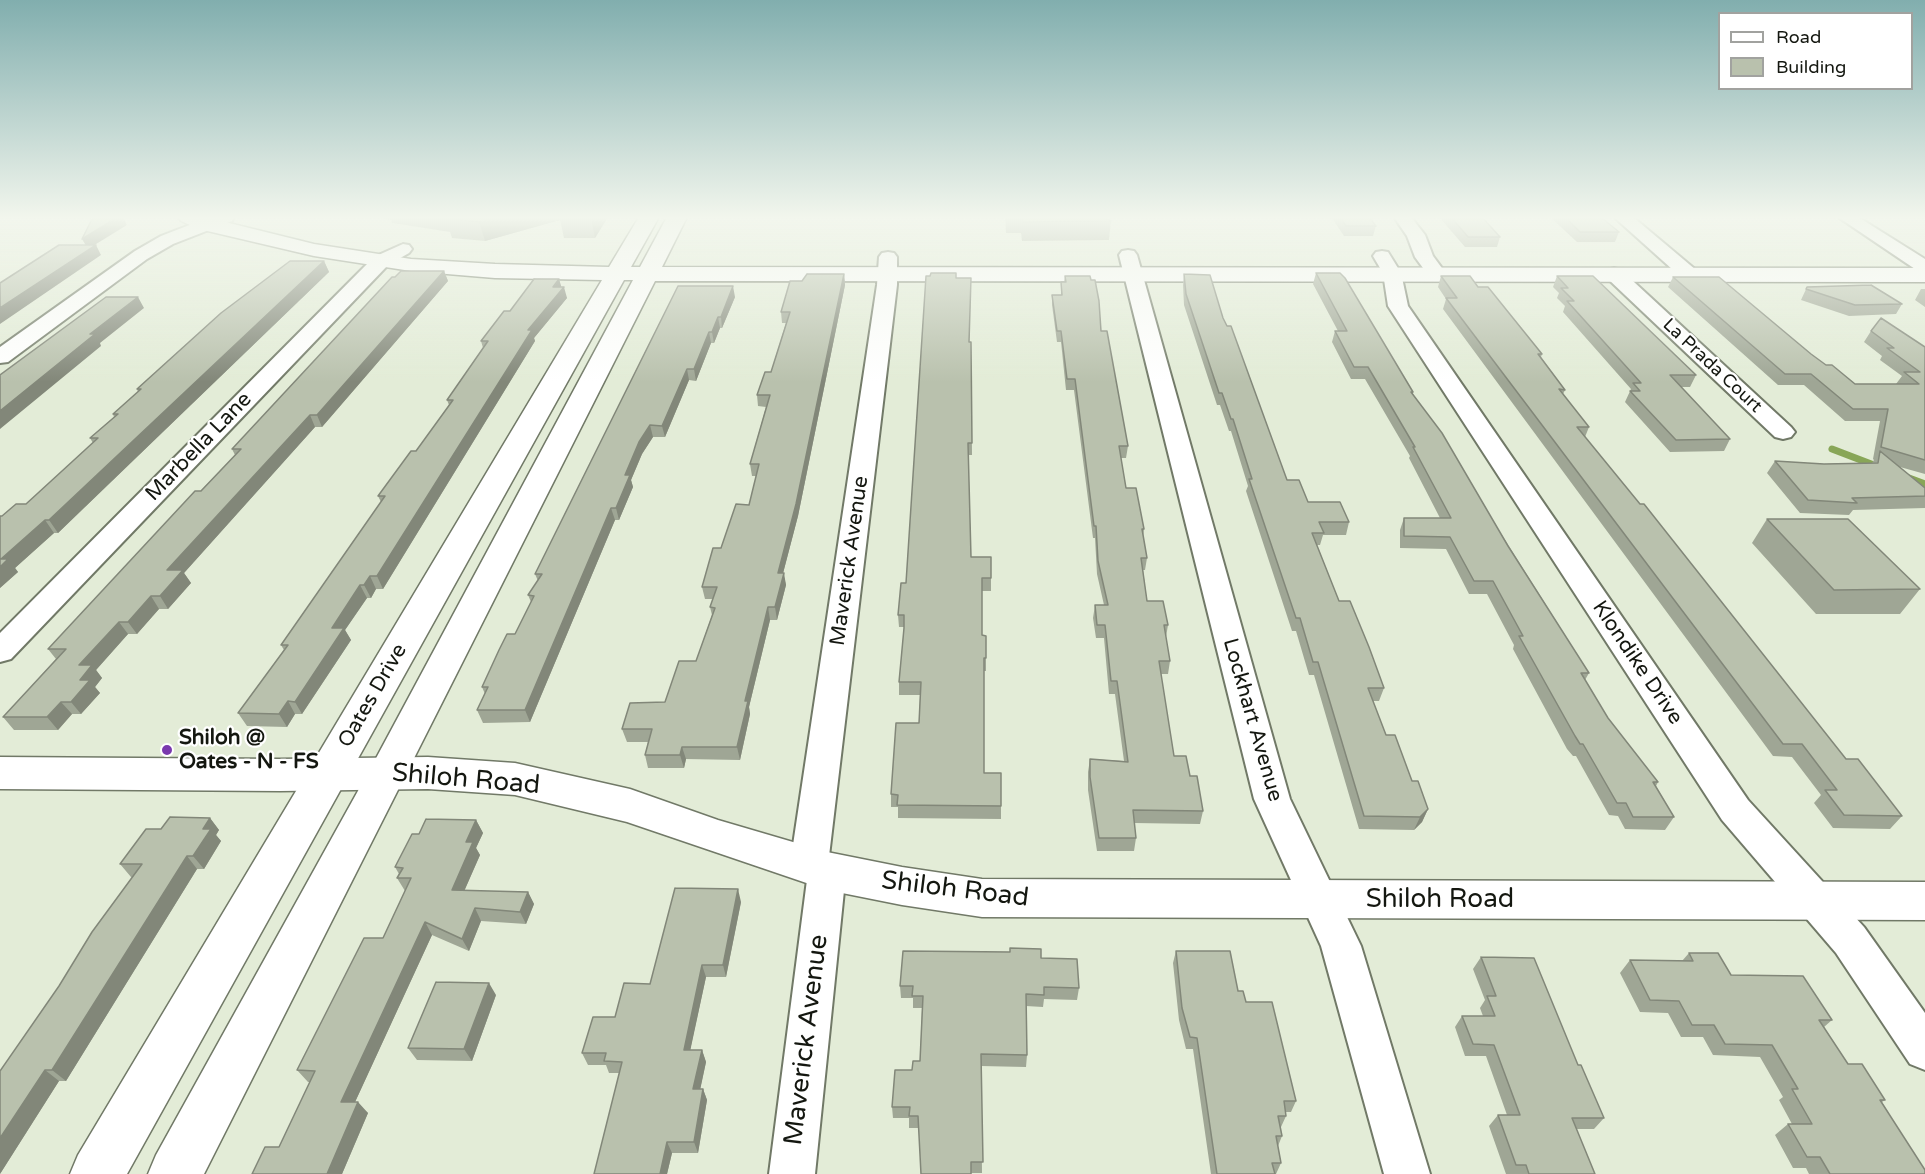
<!DOCTYPE html>
<html>
<head>
<meta charset="utf-8">
<style>
	body { margin:0 }
	#map { position:relative; width:1925px; height:1174px; overflow:hidden; background:#e3ecd7; font-family:"Varela Round",sans-serif }
	canvas { display:block }
	.legend { position:absolute; left:1718px; top:12px; width:195px; height:78px; box-sizing:border-box; background:#fff; border:2px solid #a1a29f; margin:0; padding:8px 10px; list-style:none; font-size:18px; color:#141710 }
	.legend li { display:flex; align-items:center; gap:12px; height:30px }
	.legend b { width:30px; border:2px solid #a1a29f }
</style>
</head>
<body>
<div id="map">
<canvas width="1925" height="1174"></canvas>
<ul class="legend">
<li><b style="height:8px;background:#fff"></b>Road</li>
<li><b style="height:16px;background:#b9c1ad"></b>Building</li>
</ul>
</div>
<script>
const ctx = document.querySelector('canvas').getContext('2d');
ctx.lineJoin = 'round';
const poly = rows => new Path2D(rows.map(r => 'M' + r).join(''));
function stroke(path, color, width, dash) { ctx.strokeStyle = color; ctx.lineWidth = width; ctx.lineCap = dash ? 'butt' : 'round'; ctx.setLineDash(dash || []); ctx.stroke(path); }
function fill(path, color) { ctx.fillStyle = color; ctx.fill(path, 'evenodd'); }
function drawText(font, color, halo, rows, align = 'center') {
  ctx.font = font + ' "Varela Round",sans-serif'; ctx.lineWidth = 4.5; ctx.setLineDash([]); ctx.textBaseline = 'middle'; ctx.strokeStyle = halo; ctx.fillStyle = color; for (const [text, x, y, turn = 0] of rows) {
    ctx.save(); ctx.translate(x, y); ctx.rotate((+turn || 0) * Math.PI / 180); ctx.textAlign = isNaN(turn) ? turn : align; if (halo) ctx.strokeText(text, 0, 0); ctx.fillText(text, 0, 0); ctx.restore();
  }
}
stroke(poly([
	[1832,449,1879,467],
	[1909,478,1925,484]
]), '#88a657', 7);
const minor = poly([
	[210,217,234,217,232,221,173,244,147,259,8,362,0,363,0,347,135,251,161,236,210,217],
	[1394,217,1411,217,1425,235,1433,256,1447,275,1445,279,1431,279,1415,257,1407,236,1394,217],
	[1614,217,1633,217,1696,270,1698,274,1696,278,1682,278,1614,217],
	[1838,217,1858,217,1925,259,1925,273,1918,271,1838,217],
	[403,244,409,245,412,249,409,253,388,265,11,659,0,662,0,633,374,257,403,244],
	[1128,250,1134,251,1137,255,1290,799,1361,946,1430,1174,1384,1174,1321,946,1254,799,1119,255,1122,251,1128,250],
	[1382,251,1388,252,1401,273,1408,306,1748,800,1864,927,1925,1013,1925,1070,1910,1064,1836,953,1722,820,1388,306,1383,273,1373,256,1376,252,1382,251],
	[888,252,894,253,897,257,897,285,829,856,840,860,846,871,815,1174,769,1174,807,880,796,876,790,865,877,285,879,257,882,253,888,252],
	[1614,268,1621,270,1791,427,1795,432,1791,437,1783,439,1775,437,1607,278,1605,274,1607,270,1614,268]
]);
const tertiary = poly([
	[0,757,280,759,428,757,515,763,630,789,718,820,827,852,902,867,982,879,1925,882,1925,920,982,917,902,905,827,890,627,822,515,795,428,789,280,791,0,789,0,757]
]);
const secondary = poly([
	[178,217,205,217,314,244,411,259,495,264,609,267,639,217,659,217,631,267,640,267,667,217,687,217,662,267,1925,268,1925,282,655,281,204,1174,148,1174,156,1155,374,762,633,280,624,280,127,1174,70,1174,78,1155,602,280,495,278,411,271,314,256,199,229,181,221,178,217]
]);
stroke(minor, '#717967', 4);
stroke(tertiary, '#717967', 3);
stroke(secondary, '#717967', 3);
fill(minor, '#fff');
fill(tertiary, '#fff');
fill(secondary, '#fff');
fill(poly([
	[375,217,608,217,595,238,564,238,560,220,485,241,452,238,450,232,392,223,391,220],
	[1005,217,1102,217,1111,221,1109,240,1022,241,1021,233,1006,233],
	[1331,217,1373,217,1372,221,1376,226,1373,236,1344,236],
	[1439,217,1482,217,1500,237,1497,247,1465,247],
	[1550,217,1601,217,1619,232,1615,242,1577,242],
	[324,261,329,272,58,533,54,533,15,568,18,572,0,588,2,516,26,504,93,443,90,438,114,417,113,414,138,392,137,389],
	[444,271,448,281,322,427,315,427,184,573,191,583,168,609,159,609,137,634,128,634,96,670,102,678,95,687,100,693,81,714,72,714,58,730,14,730,3,717,56,659,48,649,235,455,232,449],
	[1316,273,1413,392,1413,394,1589,673,1585,680,1608,718,1658,782,1656,786,1674,817,1665,830,1625,829,1618,816,1609,815,1576,756,1573,756,1567,749,1513,649,1514,645,1487,594,1469,594,1446,549,1400,548,1400,530,1404,518,1440,518,1409,458,1410,456,1365,379,1351,379,1332,342,1335,331,1338,331,1313,284],
	[844,274,845,285,798,516,783,573,786,585,777,620,770,620,749,707,750,714,740,760,686,759,684,768,648,768,645,755,648,742,627,742,622,729,665,702,696,661,712,615,710,607,713,599,705,599,702,587,721,548,749,505,756,476,752,476,750,464,766,407,758,406,757,395,771,372,786,323,782,323,781,312,802,281],
	[1184,274,1223,318,1287,480,1308,502,1349,522,1346,535,1323,535,1320,545,1317,545,1339,601,1384,688,1379,701,1373,701,1386,735,1428,809,1422,822,1414,830,1359,829,1314,675,1309,675,1296,631,1292,631,1246,491,1248,486,1231,431,1229,431,1220,405,1217,405,1184,305,1183,285],
	[1065,276,1101,331,1128,446,1126,458,1121,458,1126,488,1144,529,1143,537,1147,558,1145,570,1143,570,1147,601,1168,625,1166,637,1170,661,1168,674,1161,674,1174,756,1190,776,1203,811,1200,824,1134,823,1136,838,1134,851,1097,851,1088,790,1088,772,1090,759,1124,761,1115,694,1109,694,1104,638,1096,638,1093,618,1095,605,1104,605,1097,574,1095,538,1093,538,1074,390,1066,390,1061,342,1057,342,1052,305,1052,295,1061,295,1061,282,1064,282],
	[1441,276,1478,287,1542,354,1541,357,1565,390,1563,394,1589,427,1585,437,1846,759,1902,816,1890,829,1833,828,1814,803,1821,795,1792,757,1773,756,1443,309,1446,299,1438,287],
	[1557,276,1696,375,1690,387,1681,387,1730,439,1724,451,1670,452,1625,402,1631,389,1563,312,1565,306,1557,298,1559,293,1553,287],
	[1673,277,1811,354,1826,365,1855,384,1897,384,1896,384,1902,376,1880,360,1882,356,1864,342,1871,331,1925,347,1925,474,1900,467,1925,488,1925,508,1853,510,1849,515,1800,513,1767,473,1775,461,1824,464,1872,463,1874,460,1873,459,1880,421,1845,421,1804,385,1778,385,1668,287],
	[956,278,969,342,971,342,972,455,968,455,971,557,991,557,991,591,982,591,982,635,986,636,986,671,984,671,984,773,1001,806,1001,819,898,818,898,807,891,807,891,794,919,723,920,695,899,695,899,682,904,627,899,627,898,615,906,583],
	[559,279,561,287,567,298,534,338,535,341,383,589,376,589,371,598,367,598,345,630,351,640,302,714,295,714,287,727,247,726,238,713,284,650,281,645,381,502,378,496,416,451,449,405,447,400,483,348,481,341,510,311],
	[678,286,735,297,722,328,720,328,714,343,711,343,696,381,689,380,665,437,653,437,642,454,631,480,633,487,619,520,615,520,530,722,483,723,477,710,485,694,482,687,515,634,531,602,528,595,538,581,535,574],
	[1807,287,1902,304,1896,314,1849,316,1801,300],
	[1921,289,1925,289,1925,307,1915,300],
	[1767,519,1920,589,1900,614,1816,614,1752,543],
	[210,818,219,830,216,835,221,841,204,869,197,869,66,1081,59,1081,0,1174,59,986,132,877,131,877,120,864,161,829],
	[476,820,483,833,476,848,480,855,464,891,528,892,534,904,526,924,481,921,469,951,432,935,355,1102,368,1113,342,1174,252,1174,279,1147,310,1082,308,1082,297,1070,383,938,405,891,397,878,399,874,395,867,419,834],
	[741,902,726,977,706,977,690,1050,702,1050,706,1062,700,1089,703,1089,707,1100,698,1153,672,1153,667,1174,594,1174,620,1073,609,1073,606,1065,588,1065,582,1053,615,1017,650,984],
	[1176,951,1238,991,1246,1002,1296,1101,1291,1112,1286,1112,1286,1116,1281,1127,1280,1127,1282,1136,1278,1146,1281,1163,1276,1174,1211,1174,1193,1049,1186,1049,1179,1020,1173,963],
	[1689,953,1731,975,1832,1020,1824,1027,1848,1064,1885,1100,1882,1102,1925,1174,1809,1174,1806,1168,1793,1168,1775,1135,1788,1124,1792,1124,1779,1100,1783,1097,1760,1057,1713,1055,1703,1037,1681,1037,1668,1013,1640,1012,1620,973,1630,960,1682,961],
	[1481,957,1578,1065,1604,1118,1594,1129,1576,1129,1595,1174,1506,1174,1489,1126,1498,1115,1507,1115,1486,1056,1465,1056,1455,1027,1462,1016,1483,1016,1480,1008,1485,1000,1473,969],
	[1041,958,1079,988,1077,1000,1044,999,1043,1007,1026,1006,1027,1055,1026,1067,981,1066,982,1173,971,1173,919,1128,909,1128,909,1118,893,1118,892,1107,912,1070,920,1061,922,1008,913,1008,913,998,901,998,900,986],
	[496,995,472,1061,417,1060,408,1048]
]), '#9fa695');
fill(poly([
	[118,217,123,217,127,225,88,249,82,239],
	[496,217,569,217,559,218,560,220,485,241,479,222],
	[591,217,608,217,595,238,591,218],
	[96,245,101,255,0,324,0,308],
	[324,261,329,272,58,533,49,520],
	[444,271,448,281,322,427,317,415],
	[844,274,845,285,798,516,780,585,778,573],
	[559,279,562,289,564,287,567,298,534,338,535,341,383,589,377,576],
	[733,286,735,297,722,328,721,317],
	[138,297,144,308,100,343,101,346,0,429,0,411,90,334],
	[718,317,720,328,714,343,712,332],
	[709,332,711,343,696,381,694,369],
	[687,369,689,380,665,437,662,426],
	[310,415,315,427,184,573,191,583,168,609,160,596,167,570],
	[650,425,653,437,642,454,631,480,633,487,619,520,616,508,625,475,639,442],
	[611,508,615,520,530,722,525,710],
	[45,520,54,533,15,568,18,572,0,588,0,567,1,559],
	[784,573,786,585,777,620,775,607],
	[370,576,376,589,371,598,364,585],
	[360,585,367,598,345,630,351,640,302,714,295,702,332,628],
	[151,596,159,609,137,634,128,622],
	[768,607,770,620,749,707,750,714,740,760,737,747,745,701],
	[119,622,128,634,96,670,102,678,95,687,100,693,81,714,71,702,80,680,79,665],
	[288,701,295,714,287,727,279,714],
	[61,702,72,714,58,730,47,717],
	[682,747,686,759,684,768,680,755],
	[1428,809,1422,822,1414,830,1420,817],
	[210,818,219,830,216,835,221,841,204,869,193,856,203,829],
	[476,820,483,833,476,848,480,855,459,903,452,890,466,842],
	[187,856,197,869,66,1081,52,1070],
	[738,889,741,902,726,977,723,965],
	[528,892,534,904,526,924,520,912],
	[475,908,481,921,469,951,462,939],
	[425,922,432,935,350,1113,341,1102],
	[702,965,706,977,688,1061,684,1050],
	[489,983,496,995,472,1061,464,1049],
	[702,1050,706,1062,698,1100,693,1089],
	[45,1070,59,1081,0,1174,0,1138],
	[703,1089,707,1100,698,1153,694,1142],
	[358,1102,368,1113,342,1174,327,1174],
	[667,1142,672,1153,667,1174,660,1174]
]), '#828779');
const building = poly([
	[93,217,118,217,82,239,93,217],
	[449,217,496,217,479,222,446,219,449,217],
	[560,217,591,217,591,218,559,218,560,217],
	[1022,217,1102,217,1111,221,1023,222,1022,217],
	[1340,217,1369,217,1376,226,1346,226,1340,217],
	[1451,217,1482,217,1500,237,1468,237,1451,217],
	[1565,217,1601,217,1619,232,1580,232,1565,217],
	[59,245,96,245,0,308,0,283,59,245],
	[290,261,324,261,49,520,45,520,1,559,8,559,0,567,0,516,2,516,16,504,26,504,98,438,90,438,118,414,113,414,141,389,137,389,221,313,290,261],
	[401,271,444,271,317,415,310,415,167,570,183,570,160,596,151,596,128,622,119,622,79,665,92,665,80,680,90,680,71,702,61,702,47,717,3,717,66,649,48,649,195,491,201,491,241,449,232,449,392,277,395,277,401,271],
	[931,273,956,273,956,278,971,278,969,342,971,342,972,443,968,443,971,557,991,557,991,578,982,578,982,635,986,636,986,658,984,658,984,773,1001,773,1001,806,897,805,898,795,891,794,896,723,919,723,921,682,899,682,904,628,904,615,898,615,901,583,906,583,926,276,930,276,931,273],
	[1316,273,1340,273,1345,278,1413,392,1411,392,1442,433,1508,546,1589,673,1581,673,1608,718,1658,782,1653,782,1674,817,1633,817,1626,803,1617,803,1583,744,1580,744,1575,736,1519,636,1523,636,1493,581,1474,581,1450,537,1404,536,1404,518,1451,518,1413,447,1415,447,1368,367,1354,367,1335,331,1347,331,1316,273],
	[807,274,844,274,796,504,778,573,784,573,775,607,768,607,745,701,748,701,737,747,682,747,680,755,645,755,652,729,622,729,630,703,665,702,679,661,696,661,715,608,710,607,717,587,702,587,713,548,721,548,736,504,749,505,759,464,750,464,770,395,757,395,765,372,771,372,790,312,781,312,790,281,802,281,807,274],
	[1184,274,1210,275,1223,318,1227,326,1231,326,1287,480,1299,480,1308,502,1340,502,1349,522,1319,522,1324,533,1312,533,1339,601,1350,601,1369,647,1384,688,1368,688,1386,735,1395,735,1412,781,1418,781,1428,809,1420,817,1364,816,1318,662,1313,662,1300,618,1296,618,1249,479,1252,479,1233,419,1231,419,1222,393,1219,393,1186,294,1184,274],
	[1065,276,1090,276,1091,280,1095,280,1099,301,1101,331,1107,331,1128,446,1119,446,1126,488,1136,488,1144,529,1142,529,1147,558,1141,558,1147,601,1163,601,1168,625,1164,625,1170,661,1159,661,1174,756,1186,756,1190,776,1197,776,1203,811,1133,810,1136,838,1099,838,1090,777,1090,759,1128,762,1117,681,1111,681,1105,625,1097,625,1095,605,1108,605,1098,561,1096,526,1094,526,1075,379,1067,379,1061,331,1057,331,1052,295,1062,295,1061,282,1066,282,1065,276],
	[1441,276,1470,276,1478,287,1488,287,1542,354,1538,354,1565,390,1559,389,1589,427,1577,427,1640,504,1644,504,1846,759,1858,759,1902,816,1844,815,1825,790,1837,790,1802,744,1783,744,1446,298,1457,298,1441,276],
	[1557,276,1593,276,1696,375,1670,375,1730,439,1676,440,1630,391,1640,391,1633,383,1641,383,1567,301,1574,301,1561,288,1568,288,1557,276],
	[1673,277,1719,277,1811,354,1826,365,1832,365,1855,384,1919,384,1904,372,1920,372,1887,348,1894,348,1871,331,1881,318,1925,347,1925,460,1881,447,1888,409,1853,409,1811,374,1785,374,1673,277],
	[534,279,559,279,553,287,564,287,528,330,532,330,377,576,370,576,364,585,360,585,332,628,344,628,295,702,288,701,279,714,238,713,288,645,281,645,385,496,378,496,411,451,416,451,453,400,447,400,488,341,481,341,504,311,510,311,534,279],
	[1871,285,1902,304,1855,305,1806,289,1807,287,1871,285],
	[678,286,733,286,721,317,718,317,712,332,709,332,694,369,687,369,662,426,650,425,639,442,625,475,630,475,616,508,611,508,525,710,477,710,488,687,482,687,499,650,507,634,515,634,534,596,528,595,542,574,535,574,678,286],
	[106,297,138,297,90,334,95,334,0,411,0,375,106,297],
	[1880,451,1925,488,1925,496,1852,498,1857,503,1808,500,1775,461,1824,464,1878,463,1880,451],
	[1767,519,1848,519,1920,589,1834,590,1767,519],
	[170,817,210,818,203,829,211,829,193,856,187,856,52,1070,45,1070,0,1138,0,1071,59,986,92,932,142,864,120,864,146,829,161,829,170,817],
	[426,819,476,820,466,842,473,842,452,890,528,892,520,912,475,908,462,939,425,922,341,1102,358,1102,327,1174,252,1174,265,1147,279,1147,315,1071,297,1070,364,938,383,938,411,878,397,878,403,868,395,867,412,834,419,834,426,819],
	[675,888,738,889,723,965,702,965,684,1050,702,1050,693,1089,703,1089,694,1142,667,1142,660,1174,594,1174,622,1062,604,1061,606,1053,582,1053,593,1017,615,1017,624,983,650,984,675,888],
	[1010,948,1041,949,1041,958,1077,959,1079,988,1044,987,1044,995,1026,994,1027,1055,981,1054,983,1162,971,1162,971,1174,921,1174,918,1116,909,1116,910,1107,892,1107,895,1070,912,1070,913,1061,920,1061,923,996,912,996,913,986,900,986,903,951,1010,952,1010,948],
	[1176,951,1230,951,1238,991,1243,991,1246,1002,1272,1002,1296,1101,1284,1101,1286,1116,1278,1116,1282,1136,1276,1136,1281,1163,1272,1163,1275,1174,1217,1174,1197,1038,1190,1037,1182,1008,1176,951],
	[1689,953,1718,953,1731,975,1803,976,1832,1020,1819,1020,1848,1064,1862,1064,1885,1100,1880,1100,1925,1170,1925,1174,1830,1174,1820,1157,1807,1157,1788,1124,1812,1124,1792,1089,1798,1089,1772,1045,1725,1044,1714,1025,1692,1025,1679,1001,1650,1000,1630,960,1693,961,1689,953],
	[1481,957,1534,958,1578,1065,1581,1065,1604,1118,1572,1118,1595,1174,1529,1174,1526,1165,1516,1165,1498,1115,1520,1115,1494,1045,1473,1044,1462,1016,1495,1016,1487,996,1496,996,1481,957],
	[436,982,489,983,464,1049,408,1048,436,982]
]);
fill(building, '#b9c1ad');
stroke(building, '#828779', 1.5);
const sky = ctx.createLinearGradient(0, 0, 0, 382);
sky.addColorStop(0, '#81aeae');
sky.addColorStop(0.57, '#f2f6ed');
sky.addColorStop(1, '#f2f6ed00');
ctx.fillStyle = sky;
ctx.fillRect(0, 0, 1925, 382);
for (const [x, y, r, color] of [
	[167,750,6,"#7a39ae"]
]) { const dot = new Path2D(); dot.arc(x, y, r, 0, 2 * Math.PI); ctx.fillStyle = color; ctx.fill(dot); stroke(dot, '#fff', 2); }
drawText('18px', '#141710', '#fff', [
	["La Prada Court",1712,366,43]
]);
drawText('21px', '#141710', '#fff', [
	["Marbella Lane",199,447,-46],
	["Maverick Avenue",850,561,-82],
	["Klondike Drive",1637,663,56],
	["Oates Drive",373,696,-60],
	["Lockhart Avenue",1252,720,74]
]);
drawText('bold 21px', '#141710', '#fff', [
	["Shiloh @",179,738],
	["Oates - N - FS",179,762]
], 'left');
drawText('26px', '#141710', '#fff', [
	["Shiloh Road",466,780,5],
	["Shiloh Road",955,890,7],
	["Shiloh Road",1440,900],
	["Maverick Avenue",807,1040,-83]
]);
</script>
</body>
</html>
